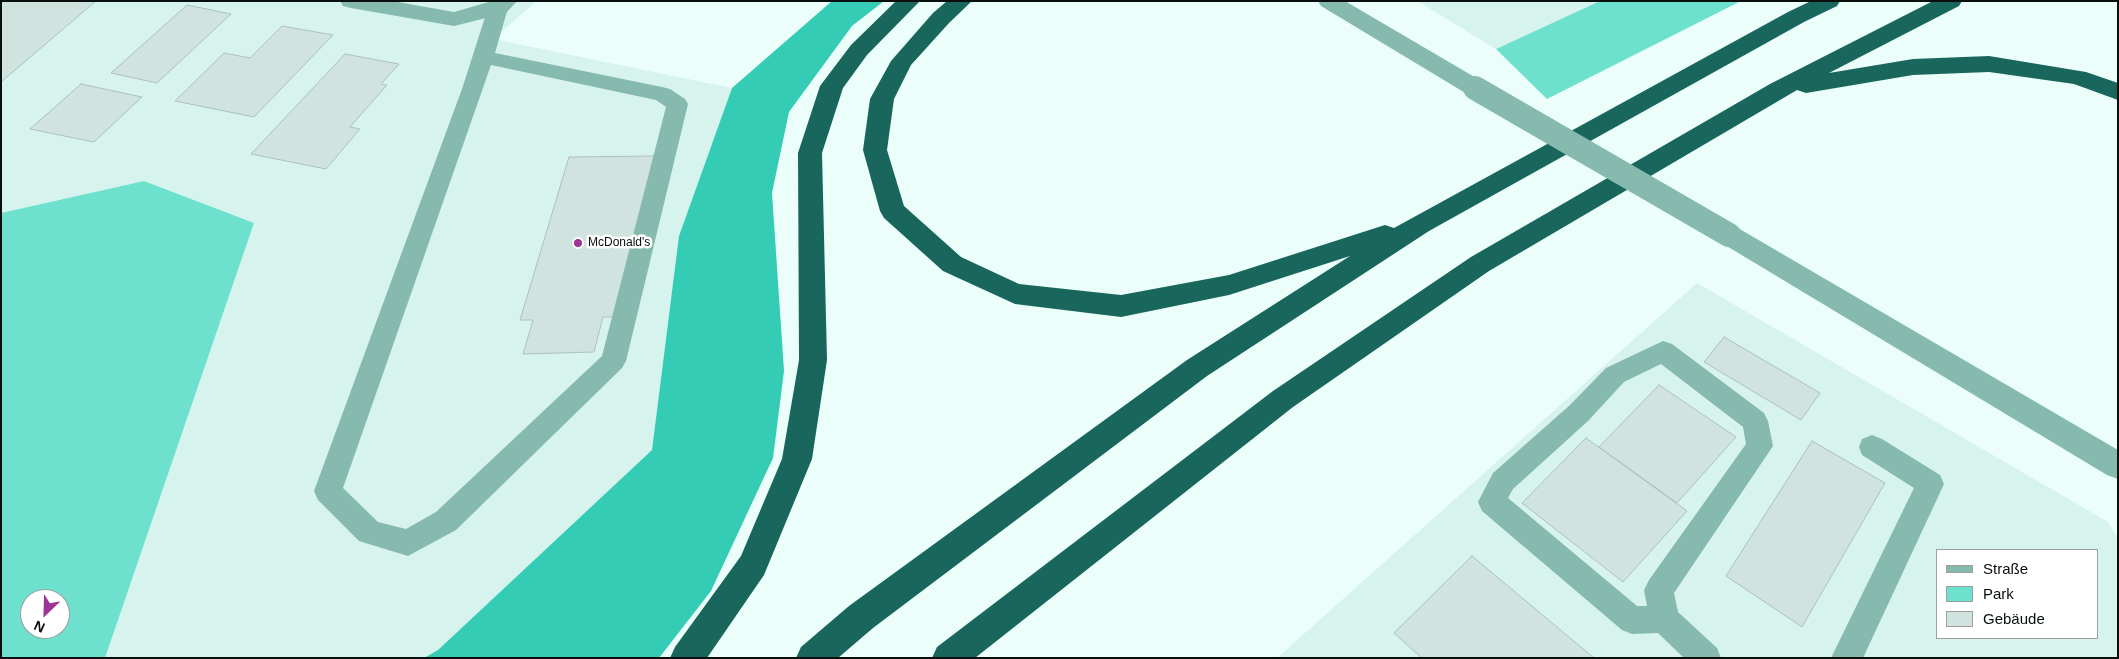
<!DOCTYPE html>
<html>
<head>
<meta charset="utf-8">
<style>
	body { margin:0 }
	#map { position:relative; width:2119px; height:659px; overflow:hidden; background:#ebfef9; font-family:Arial,sans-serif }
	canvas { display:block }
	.frame { position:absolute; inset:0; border:2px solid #080f0d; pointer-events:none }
	.legend { position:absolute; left:1936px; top:549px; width:162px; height:90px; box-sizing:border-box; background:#fff; border:1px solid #9c9f9e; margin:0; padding:6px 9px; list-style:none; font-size:15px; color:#080f0d }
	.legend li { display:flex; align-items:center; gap:10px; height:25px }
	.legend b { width:25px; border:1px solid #9c9f9e }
	.north { position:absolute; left:20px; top:589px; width:50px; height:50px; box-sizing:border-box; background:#fff; border:1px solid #9c9f9e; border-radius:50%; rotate:204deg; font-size:14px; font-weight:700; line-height:20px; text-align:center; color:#080f0d }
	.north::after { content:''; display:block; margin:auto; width:18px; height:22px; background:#9e3596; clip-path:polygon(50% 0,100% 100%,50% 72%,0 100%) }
</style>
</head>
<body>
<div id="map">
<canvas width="2119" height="659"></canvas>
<div class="frame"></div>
<ul class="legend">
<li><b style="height:6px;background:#86baaf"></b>Straße</li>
<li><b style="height:14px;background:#6de1cd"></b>Park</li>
<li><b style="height:14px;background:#d1e3df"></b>Gebäude</li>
</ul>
<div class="north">N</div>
</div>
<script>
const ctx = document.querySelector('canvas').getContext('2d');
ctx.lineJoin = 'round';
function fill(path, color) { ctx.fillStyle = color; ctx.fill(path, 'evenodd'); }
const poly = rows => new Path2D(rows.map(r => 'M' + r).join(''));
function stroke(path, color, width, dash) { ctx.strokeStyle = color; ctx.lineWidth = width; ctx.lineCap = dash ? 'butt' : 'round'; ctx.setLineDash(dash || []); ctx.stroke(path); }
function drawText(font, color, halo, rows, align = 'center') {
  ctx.font = font + ' Arial,sans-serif'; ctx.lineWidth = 5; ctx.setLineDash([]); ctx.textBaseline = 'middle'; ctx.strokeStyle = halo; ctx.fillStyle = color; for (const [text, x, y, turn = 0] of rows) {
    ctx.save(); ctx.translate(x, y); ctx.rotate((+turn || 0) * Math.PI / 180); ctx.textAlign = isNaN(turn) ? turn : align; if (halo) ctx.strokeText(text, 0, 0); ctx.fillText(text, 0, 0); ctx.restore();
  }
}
fill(poly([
	[1,1,537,1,493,39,732,88,679,236,652,450,438,650,424,658,105,658,254,223,144,181,1,213],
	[1417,1,1600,1,1496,49],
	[1697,283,2108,522,2118,539,2118,658,1277,658],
	[1938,550,2098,550,2098,638,1938,638]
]), '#d7f3ed');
fill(poly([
	[1600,1,1741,1,1547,99,1496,49],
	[144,181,254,223,105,658,1,658,1,213],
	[30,599,60,599,60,629,30,629]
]), '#6de1cd');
fill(poly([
	[832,1,884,1,852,26,789,112,772,193,784,371,773,458,711,591,659,658,424,658,438,650,652,450,679,236,732,88]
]), '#35ccb6');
const building = poly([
	[4,1,96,1,1,82,1,3,4,1],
	[187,5,231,14,157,83,111,73,187,5],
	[282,26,333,35,254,117,175,101,224,53,250,58,282,26],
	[345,54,399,64,381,84,387,85,350,127,360,129,326,169,251,154,345,54],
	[81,84,142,97,94,142,30,129,81,84],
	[654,156,615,317,603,317,594,352,523,354,533,320,520,320,569,157,654,156],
	[1724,337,1820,393,1801,420,1704,362,1724,337],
	[1659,385,1736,437,1677,503,1599,447,1659,385],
	[1586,438,1687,511,1623,582,1522,503,1586,438],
	[1812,441,1885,483,1802,627,1726,576,1812,441],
	[1472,556,1594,658,1422,658,1394,633,1472,556]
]);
fill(building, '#d1e3df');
stroke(building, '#aec1bd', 1);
fill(poly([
	[498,2,505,4,508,8,495,53,662,87,670,89,685,99,688,104,626,361,622,368,456,530,408,556,359,541,318,500,314,491,462,89,488,8,491,4,498,2],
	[491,65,656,100,666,107,602,356,436,512,406,529,378,522,343,488,491,65],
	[1663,341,1672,344,1764,413,1768,421,1773,446,1674,593,1678,612,1717,648,1721,658,1684,658,1658,633,1632,634,1622,630,1482,511,1478,502,1493,473,1570,405,1606,368,1663,341],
	[1661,364,1743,427,1746,444,1649,580,1644,590,1647,606,1637,606,1508,498,1513,489,1588,421,1624,382,1661,364],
	[1872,435,1882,439,1940,475,1944,484,1863,658,1831,658,1914,488,1862,455,1859,447,1862,439,1872,435]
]), '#86baaf');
fill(poly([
	[340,1,392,1,454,12,492,1,517,1,506,13,454,26,351,8,343,6,340,1],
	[1318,1,1345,1,1483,82,1487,88,1483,94,1475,96,1467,94,1321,6,1318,1],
	[1729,225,1738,228,2118,450,2118,479,2107,475,1720,242,1716,235,1720,228,1729,225]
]), '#86baaf');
fill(poly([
	[896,1,920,1,867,55,843,88,822,153,827,360,812,459,764,575,707,658,670,658,675,647,741,556,782,459,799,360,798,153,820,86,851,45,896,1],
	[947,1,972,1,949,23,911,65,894,99,887,150,904,206,961,257,1019,284,1121,295,1229,275,1385,225,1394,228,1788,12,1811,1,1840,1,1837,6,1804,22,1429,231,1207,376,873,628,838,658,796,658,801,647,849,606,1187,360,1350,256,1229,295,1121,317,1015,304,943,271,884,218,880,211,863,150,870,99,891,61,933,13,947,1],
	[1933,1,1962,1,1959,6,1829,73,1913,59,1989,56,2086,72,2118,83,2118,100,2074,84,1989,72,1913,75,1806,93,1797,90,1489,271,1293,407,975,658,932,658,937,647,1273,391,1471,257,1770,84,1933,1]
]), '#19675c');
stroke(poly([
	[1475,88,1729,235]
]), '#86baaf', 24);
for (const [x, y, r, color] of [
	[578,243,5,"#9e3596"]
]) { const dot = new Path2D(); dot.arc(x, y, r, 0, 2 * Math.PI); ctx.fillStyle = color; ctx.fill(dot); stroke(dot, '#fff', 2); }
drawText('12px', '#080f0d', '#fff', [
	["McDonald's",588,243]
], 'left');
</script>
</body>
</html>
